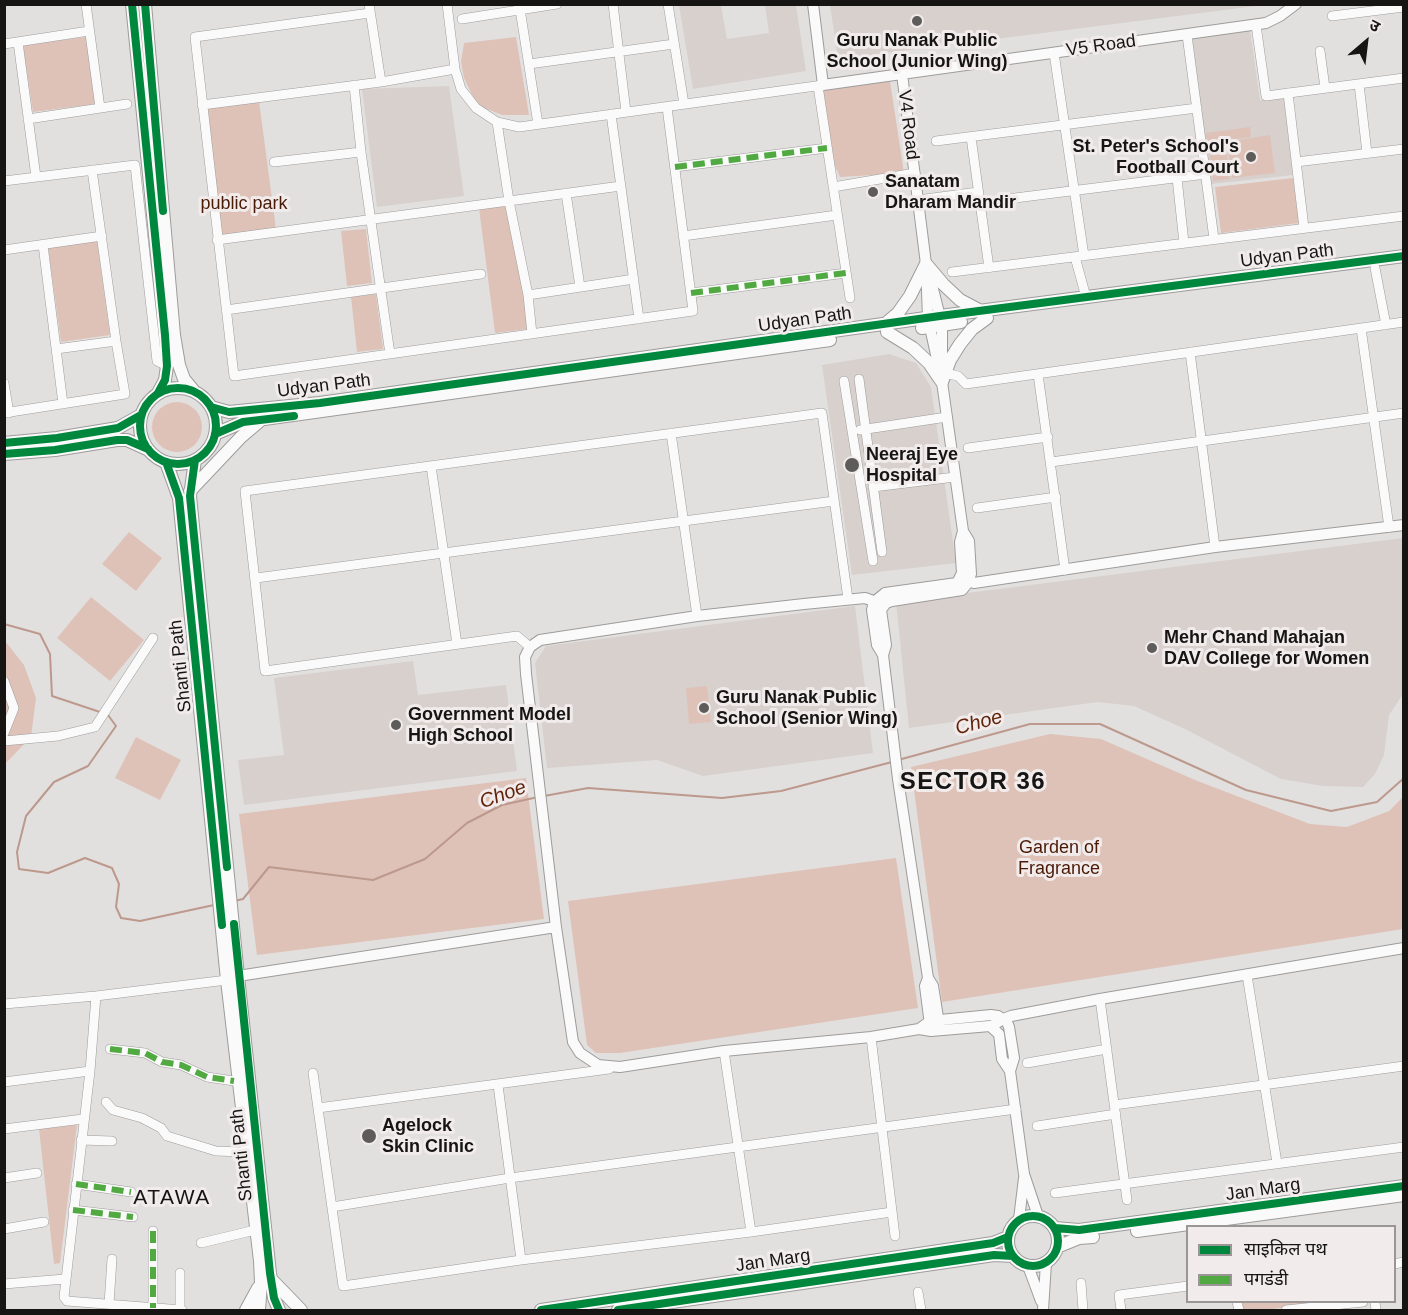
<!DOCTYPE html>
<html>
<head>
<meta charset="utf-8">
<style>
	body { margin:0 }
	#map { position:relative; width:1408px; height:1315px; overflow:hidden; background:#e2e0df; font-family:Helvetica,"Noto Sans Devanagari",sans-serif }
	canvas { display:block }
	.frame { position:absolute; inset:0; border:6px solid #161514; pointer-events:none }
	.legend { position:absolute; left:1186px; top:1225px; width:210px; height:78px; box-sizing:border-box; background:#f1eceb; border:2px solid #999695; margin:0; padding:8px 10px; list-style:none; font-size:18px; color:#161514 }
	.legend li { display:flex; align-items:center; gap:12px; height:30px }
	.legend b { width:30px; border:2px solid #999695 }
	.north { position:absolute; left:1336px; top:12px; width:60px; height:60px; -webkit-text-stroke:4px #f1eceb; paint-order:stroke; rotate:28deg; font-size:16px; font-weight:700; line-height:24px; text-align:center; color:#161514 }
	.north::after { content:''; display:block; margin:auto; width:21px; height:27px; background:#161514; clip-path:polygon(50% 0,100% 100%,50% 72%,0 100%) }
</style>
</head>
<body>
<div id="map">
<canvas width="1408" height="1315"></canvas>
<div class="frame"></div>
<ul class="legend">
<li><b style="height:8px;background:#00873e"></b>साइकिल पथ</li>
<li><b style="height:8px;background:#51a942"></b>पगडंडी</li>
</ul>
<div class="north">उ</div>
</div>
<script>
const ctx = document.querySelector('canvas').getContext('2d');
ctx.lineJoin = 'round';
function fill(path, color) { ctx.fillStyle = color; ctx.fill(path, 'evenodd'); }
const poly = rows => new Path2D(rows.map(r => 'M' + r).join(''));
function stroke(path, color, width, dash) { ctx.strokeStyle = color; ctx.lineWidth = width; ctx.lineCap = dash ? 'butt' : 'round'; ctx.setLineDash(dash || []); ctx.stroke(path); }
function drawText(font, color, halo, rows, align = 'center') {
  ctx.font = font + ' Helvetica,sans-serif'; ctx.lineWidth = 6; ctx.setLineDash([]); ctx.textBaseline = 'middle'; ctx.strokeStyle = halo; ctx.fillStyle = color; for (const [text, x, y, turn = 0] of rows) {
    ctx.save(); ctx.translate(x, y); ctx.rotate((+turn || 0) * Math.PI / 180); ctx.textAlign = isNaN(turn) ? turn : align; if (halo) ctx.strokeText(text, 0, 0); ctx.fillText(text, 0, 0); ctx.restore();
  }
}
fill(poly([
	[679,5,721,5,727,39,769,33,765,5,796,5,806,71,693,89],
	[830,5,830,4,1264,5,838,59],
	[1250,30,1260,100,1284,98,1293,175,1211,184,1192,39],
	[449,86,464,196,377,207,362,89],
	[889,354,916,363,931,387,956,563,852,575,822,365],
	[1403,538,1403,694,1389,715,1384,755,1375,774,1363,787,1323,786,1281,779,1185,729,1134,706,1098,702,909,728,896,602],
	[855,606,873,753,703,776,657,760,547,768,535,663,546,646],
	[413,661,418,695,506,685,517,771,244,805,238,760,284,755,274,678]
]), '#d7d0cd');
fill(poly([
	[86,37,95,104,33,112,23,45],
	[516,37,529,115,502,115,477,105,464,78,461,62,464,43],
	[890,81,904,173,840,177,835,166,822,89],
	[259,101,276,229,219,237,205,108],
	[1250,127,1251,137,1207,143,1206,133],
	[1270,135,1275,173,1232,178,1227,142],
	[1225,142,1230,179,1213,181,1208,145],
	[1293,178,1299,223,1221,233,1215,187],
	[511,204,528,329,495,333,479,208],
	[366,229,372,283,347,286,341,231],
	[97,241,110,335,61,342,48,247],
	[376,294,383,349,357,352,351,297],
	'152 427a25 25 0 1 1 50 0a25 25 0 1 1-50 0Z',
	[129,532,162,558,136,591,102,564],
	[91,597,144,640,110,681,57,638],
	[5,641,24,665,36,698,31,737,5,764],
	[707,686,711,722,689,724,686,688],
	[1050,734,1101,739,1195,780,1310,824,1347,827,1389,811,1403,797,1403,929,942,1002,911,767],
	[136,737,181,760,160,800,115,778],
	[526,778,544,919,257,955,239,814],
	[896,858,918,1008,620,1053,596,1053,587,1045,568,901],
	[77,1125,60,1263,54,1264,39,1129],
	[1242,1302,1332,1302,1263,1310,1243,1310]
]), '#dec2b8');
stroke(poly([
	[4,624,40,634,50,654,52,696,100,712],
	[108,715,116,726,88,766,54,782,26,816,17,852,19,869,48,873,85,858,112,868,119,884,116,907,121,918,140,921,214,905],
	[898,760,1030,724,1100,724,1246,790,1331,811,1377,802,1404,778],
	[544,796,588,788,722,798,781,791,892,762],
	[234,901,243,899,269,867,373,880,425,859,467,823,502,805,538,797]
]), '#bc998c', 2);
const minor = poly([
	[86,4,100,108],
	[369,4,381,82],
	[447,4,455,69,461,89,476,108,497,122,519,127,823,85],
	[613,4,626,112],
	[668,4,684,104],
	[520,9,538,124],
	[370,13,195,37,234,376,693,311,667,107],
	[1332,16,1404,7],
	[462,19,557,4],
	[1256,25,1266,96,1404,78],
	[1187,35,1214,239],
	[18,42,36,177],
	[4,44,89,31],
	[1320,51,1325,88],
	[1054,53,1084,256],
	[529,64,674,44],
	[1359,84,1367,153],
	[354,85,361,152,390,354],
	[818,86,850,298],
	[1288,93,1304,228],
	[202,105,381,82,455,69],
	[611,114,639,319],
	[28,119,127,104],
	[497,122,509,201,528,295,532,334],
	[971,137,989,268],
	[936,141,1197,108],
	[274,162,361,152],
	[1296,162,1404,149],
	[675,167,827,148],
	[1177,178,1184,243],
	[4,181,135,165,157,361,167,366],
	[833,187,915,173],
	[566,193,580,287],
	[1007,199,1206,174],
	[918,200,978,192],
	[683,236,837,215],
	[217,240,621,186],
	[43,245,63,404],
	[4,250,102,236],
	[1075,257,1086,297],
	[1375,268,1386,325],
	[952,272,1404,216],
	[691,293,846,273],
	[528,295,634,279],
	[226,310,481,274],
	[1361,328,1389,527],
	[56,349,116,341],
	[1190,352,1215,547],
	[945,373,958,376,966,384,1404,322],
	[1038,374,1065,570],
	[859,379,882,552],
	[844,381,873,561],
	[4,383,9,413],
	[4,413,125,394,116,341,92,170],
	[860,430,947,417],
	[671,433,697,616],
	[968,448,1048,437],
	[1051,462,1404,413],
	[431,466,457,644],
	[873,487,955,477],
	[977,508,1056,497],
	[256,578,834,501],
	[530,647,517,636,265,671,245,491,822,413,848,599],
	[4,681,14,708,4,733],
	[4,741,58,736,95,727,153,638],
	[1247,975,1277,1163],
	[96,996,90,1071,64,1297,67,1301,182,1310],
	[1100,999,1127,1200],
	[4,1004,96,996,227,980],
	[871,1037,895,1236],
	[110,1049,145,1053,162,1062,181,1065,207,1077,234,1081],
	[724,1051,751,1232],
	[1027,1063,1107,1049],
	[313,1073,343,1286,521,1260,751,1232,892,1212],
	[4,1082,90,1071],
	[498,1085,521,1260],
	[106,1102,113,1110,142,1118,161,1128,167,1136,216,1151,242,1152],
	[1114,1105,1404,1066],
	[318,1108,609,1069],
	[1037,1126,1116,1114],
	[4,1129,83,1119],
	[81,1140,112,1141],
	[4,1178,37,1173],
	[76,1184,131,1192],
	[1055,1193,1404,1147],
	[332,1207,510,1178,1016,1109],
	[73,1210,133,1217],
	[4,1229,44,1222],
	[153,1231,153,1308],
	[201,1243,251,1231],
	[1394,1264,1404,1262],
	[180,1273,180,1310],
	[1081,1283,1083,1310],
	[4,1284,65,1279],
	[918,1292,921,1310],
	[1237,1302,1239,1310],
	[1375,1302,1376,1310],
	[109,1304,112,1259],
	[1121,1310,1119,1295,1188,1286],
	[1286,1310,1363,1302]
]);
const tertiary = poly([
	[813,4,823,85,1266,23,1280,16,1296,4],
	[902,74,926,264,928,318,942,382,963,531,969,541,971,574,967,584,962,590,892,601,886,603,881,610,886,645,883,655,898,779,928,978,933,986,940,1030],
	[931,281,942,325,942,360],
	[960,579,974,583,1215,547,1404,525],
	[884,605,865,598,804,604,697,616,540,640,530,647,525,657,526,674,556,927,573,1042,580,1053,598,1065,620,1067,724,1051,871,1037,919,1029,931,1031,990,1026,999,1034,1002,1059,1010,1071],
	[883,655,877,645,872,610,874,602,885,593,957,583,962,573,960,542,963,531],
	[238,976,556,927],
	[928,978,925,986,930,1025],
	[992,1026,1003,1019,1011,1016,1100,999,1404,948],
	[919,1029,930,1021,991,1015,998,1016,1007,1022,1009,1027,1014,1058,1010,1071,1024,1174,1038,1216],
	[1019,1219,1024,1178],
	[1028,1266,1041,1301],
	[1043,1310,1046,1263]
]);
const secondary = poly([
	[132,4,165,335,167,366,165,380,158,393],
	[145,4,174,335,179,365,184,379,193,390],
	[885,324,898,313,910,296,926,264,943,284,960,300,979,310],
	[922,328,961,322],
	[887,332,913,348,929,363,942,382],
	[942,382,950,360,960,344,972,329,987,318],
	'140 426a38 38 0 1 1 76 0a38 38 0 1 1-76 0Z',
	[211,407,229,412,320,403,940,316,1404,256],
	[215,434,243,422,830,340],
	[4,443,57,438,118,428,141,415],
	[4,454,55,450,117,440,127,440,147,449],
	[195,460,190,496,238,976,270,1273,274,1298,279,1310],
	[166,462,179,498,227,980,260,1261,261,1282,259,1310],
	[190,491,241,437,261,420],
	'1008 1241a25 25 0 1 1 50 0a25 25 0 1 1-50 0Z',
	[1055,1228,1079,1230,1404,1186],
	[1137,1231,1404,1195],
	[1057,1247,1079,1238,1093,1237],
	[271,1279,301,1310],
	[246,1310,258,1288],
	[541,1310,993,1243,1008,1237],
	[618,1310,994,1255,1013,1256]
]);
stroke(minor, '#9d9c9b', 10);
stroke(tertiary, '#9d9c9b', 12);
stroke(secondary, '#9d9c9b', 14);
stroke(minor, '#fbfafa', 9);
stroke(tertiary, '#fbfafa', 10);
stroke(secondary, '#fbfafa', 12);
stroke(poly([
	[675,167,827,148],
	[691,293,846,273],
	[110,1049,145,1053,162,1062,181,1065,207,1077,234,1081],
	[76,1184,131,1192],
	[73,1210,133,1217],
	[153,1231,153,1308]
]), '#51a942', 6, [12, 6]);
stroke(poly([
	[132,4,165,335,167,366,165,380,158,393],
	[145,4,163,211],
	'140 426a38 38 0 1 1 76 0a38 38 0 1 1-76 0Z',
	[211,407,229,412,320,403,940,316,1404,256],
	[215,434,243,422,294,416],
	[4,443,57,438,118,428,141,415],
	[4,454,55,450,117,440,127,440,148,449],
	[195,460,190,496,227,867],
	[166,462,179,498,222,925],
	[234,924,270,1273,274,1298,279,1310],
	'1008 1241a25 25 0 1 1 50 0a25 25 0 1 1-50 0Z',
	[1055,1228,1079,1230,1404,1186],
	[541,1310,993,1243,1008,1237],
	[618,1310,994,1255,1013,1256]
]), '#00873e', 8);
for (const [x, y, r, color] of [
	[917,21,6,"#5d5c5b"],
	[1251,157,6,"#5d5c5b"],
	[873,192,6,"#5d5c5b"],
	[852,465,8,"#5d5c5b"],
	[1152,648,6,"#5d5c5b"],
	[704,708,6,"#5d5c5b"],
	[396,725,6,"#5d5c5b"],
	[369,1136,8,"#5d5c5b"]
]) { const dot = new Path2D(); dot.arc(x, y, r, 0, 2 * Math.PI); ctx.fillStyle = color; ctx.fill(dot); stroke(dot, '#f1eceb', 2); }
drawText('bold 18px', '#161514', '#f1eceb', [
	["Guru Nanak Public",917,41,"center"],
	["School (Junior Wing)",917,62,"center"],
	["St. Peter's School's",1239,147,"right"],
	["Football Court",1239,168,"right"],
	["Sanatam",885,182],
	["Dharam Mandir",885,203],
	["Neeraj Eye",866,455],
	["Hospital",866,476],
	["Mehr Chand Mahajan",1164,638],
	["DAV College for Women",1164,659],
	["Guru Nanak Public",716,698],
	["School (Senior Wing)",716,719],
	["Government Model",408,715],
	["High School",408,736],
	["Agelock",382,1126],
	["Skin Clinic",382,1147]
], 'left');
drawText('18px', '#161514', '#f1eceb', [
	["V5 Road",1101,46,-8],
	["V4 Road",908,125,83],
	["Udyan Path",1287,256,-7],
	["Udyan Path",805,320,-8],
	["Udyan Path",324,386,-7],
	["Shanti Path",181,666,-96],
	["Shanti Path",242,1155,-96],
	["Jan Marg",1263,1190,-8],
	["Jan Marg",773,1261,-8]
]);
drawText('18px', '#4a1a07', '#f1eceb', [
	["public park",244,204],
	["Garden of",1059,848],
	["Fragrance",1059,869]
]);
drawText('italic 20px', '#64240b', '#f1eceb', [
	["Choe",979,723,-15],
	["Choe",503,795,-20]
]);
ctx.letterSpacing = '1.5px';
drawText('21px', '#161514', '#f1eceb', [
	["ATAWA",172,1198]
]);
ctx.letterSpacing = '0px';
ctx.letterSpacing = '1.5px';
drawText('bold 24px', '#161514', '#f1eceb', [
	["SECTOR 36",973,782]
]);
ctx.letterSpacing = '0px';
</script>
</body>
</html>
